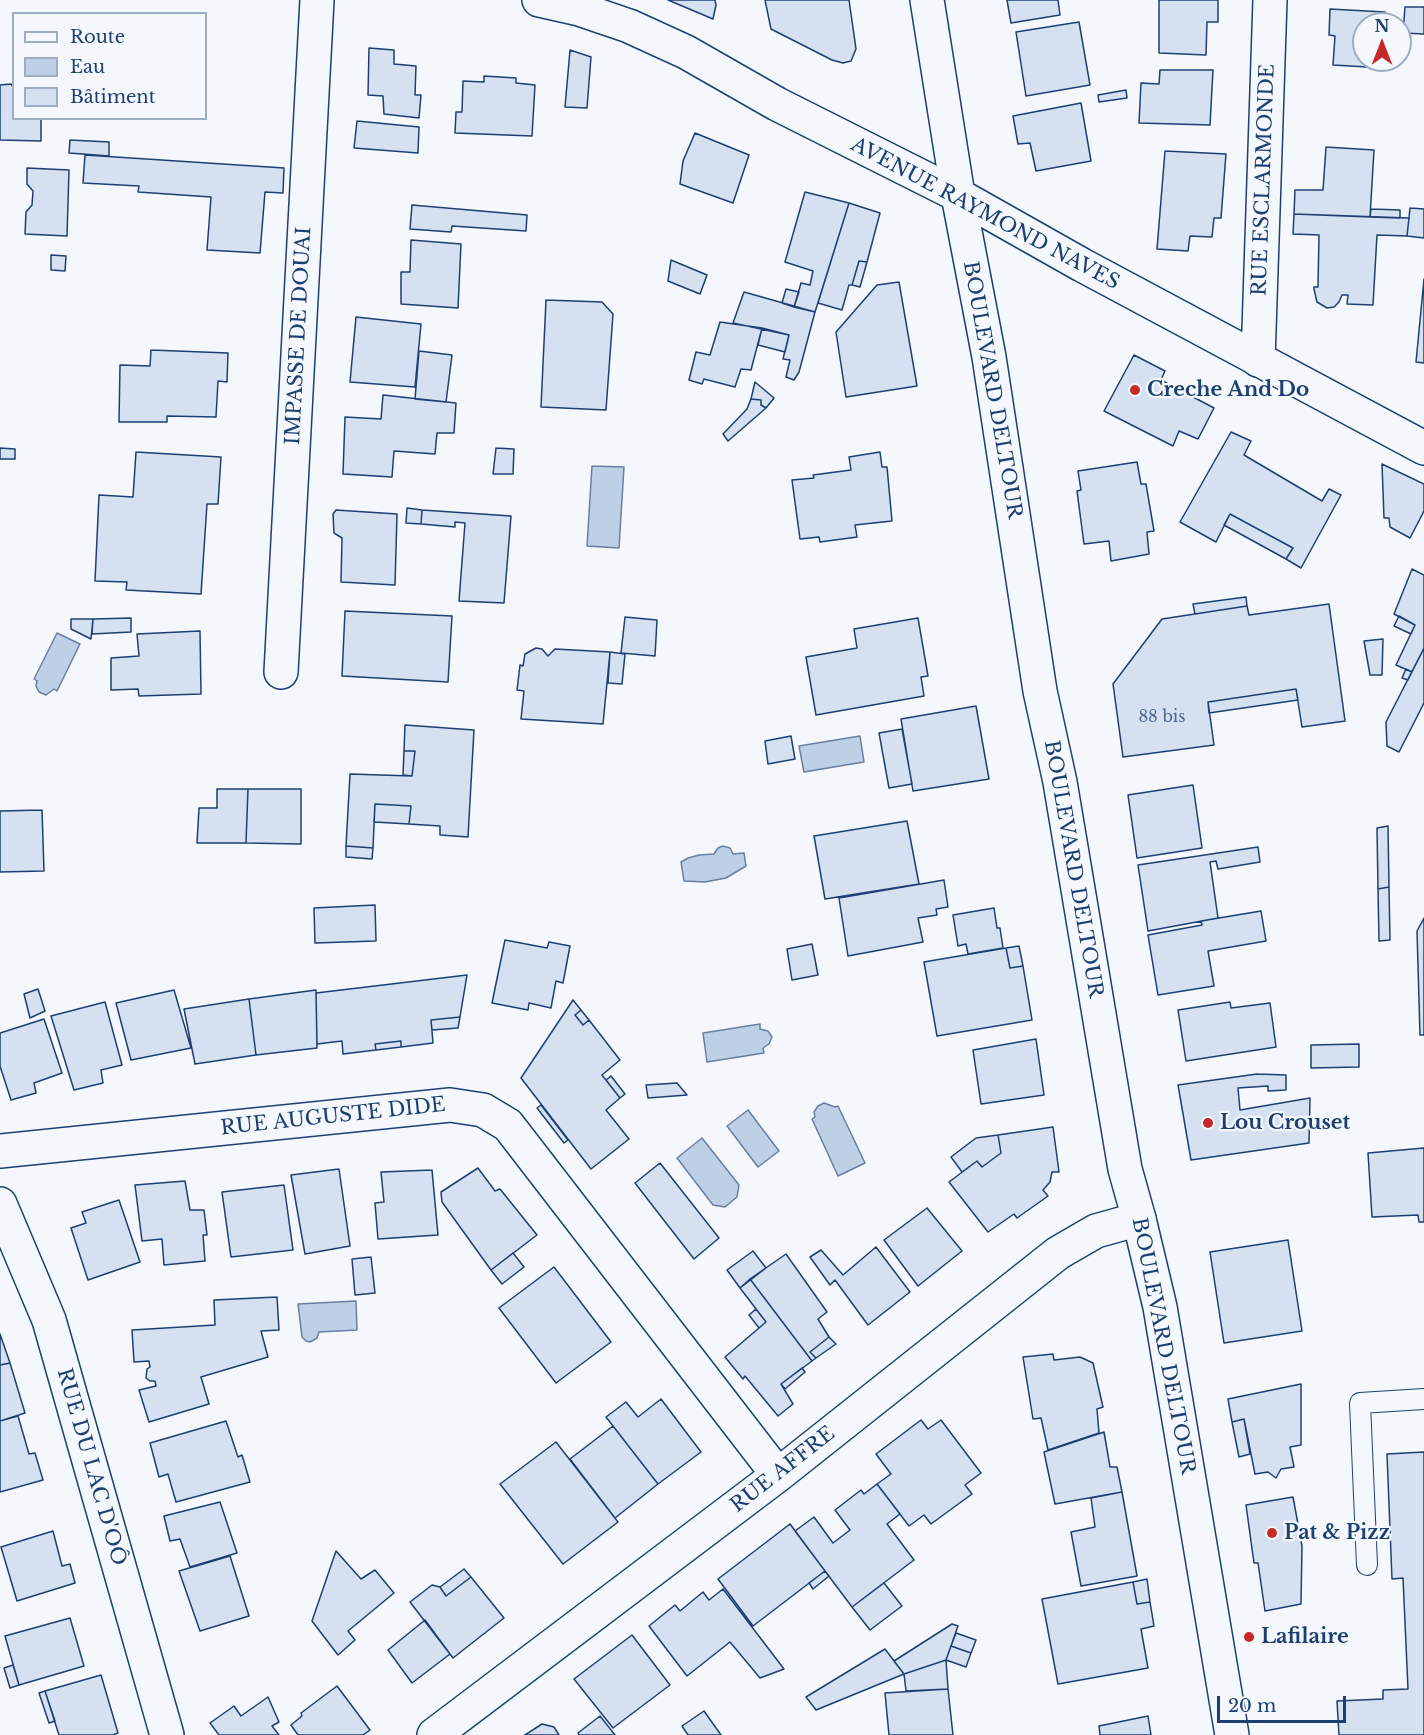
<!DOCTYPE html>
<html>
<head>
<meta charset="utf-8">
<style>
	body { margin:0 }
	#map { position:relative; width:1424px; height:1735px; overflow:hidden; background:#f4f7fb; font-family:"Libre Baskerville",serif }
	canvas { display:block }
	.legend { position:absolute; left:12px; top:12px; width:195px; height:108px; box-sizing:border-box; background:#f4f7fb; border:2px solid #9eadc5; margin:0; padding:8px 10px; list-style:none; font-size:18px; color:#1d3f73 }
	.legend li { display:flex; align-items:center; gap:12px; height:30px }
	.legend b { width:30px; border:2px solid #9eadc5 }
	.north { position:absolute; left:1352px; top:12px; width:60px; height:60px; box-sizing:border-box; background:#f4f7fb; border:2px solid #9eadc5; border-radius:50%; rotate:0deg; font-size:16px; font-weight:700; line-height:24px; text-align:center; color:#1d3f73 }
	.north::after { content:''; display:block; margin:auto; width:21px; height:27px; background:#c62828; clip-path:polygon(50% 0,100% 100%,50% 72%,0 100%) }
	.scale { position:absolute; left:1217px; top:1696px; width:129px; height:27px; box-sizing:border-box; border:3px solid #1d3f73; border-top:0; padding-left:8px; font-size:18px; line-height:21px; white-space:nowrap; color:#1d3f73; -webkit-text-stroke:4px #f4f7fb; paint-order:stroke }
</style>
</head>
<body>
<div id="map">
<canvas width="1424" height="1735"></canvas>
<ul class="legend">
<li><b style="height:8px;background:#f4f7fb"></b>Route</li>
<li><b style="height:16px;background:#bed0e5"></b>Eau</li>
<li><b style="height:16px;background:#d5e0f0"></b>Bâtiment</li>
</ul>
<div class="north">N</div>
<div class="scale">20 m</div>
</div>
<script>
const ctx = document.querySelector('canvas').getContext('2d');
ctx.lineJoin = 'round';
function fill(path, color) { ctx.fillStyle = color; ctx.fill(path, 'evenodd'); }
const poly = rows => new Path2D(rows.map(r => 'M' + r).join(''));
function stroke(path, color, width, dash) { ctx.strokeStyle = color; ctx.lineWidth = width; ctx.lineCap = dash ? 'butt' : 'round'; ctx.setLineDash(dash || []); ctx.stroke(path); }
function drawText(font, color, halo, rows, align = 'center') {
  ctx.font = font + ' "Libre Baskerville",serif'; ctx.lineWidth = 4.5; ctx.setLineDash([]); ctx.textBaseline = 'middle'; ctx.strokeStyle = halo; ctx.fillStyle = color; for (const [text, x, y, turn = 0] of rows) {
    ctx.save(); ctx.translate(x, y); ctx.rotate((+turn || 0) * Math.PI / 180); ctx.textAlign = isNaN(turn) ? turn : align; if (halo) ctx.strokeText(text, 0, 0); ctx.fillText(text, 0, 0); ctx.restore();
  }
}
const water = poly([
	[592,466,624,467,619,548,587,546,592,466],
	[57,633,80,644,57,691,54,689,46,695,39,692,36,686,37,681,34,679,57,633],
	[860,736,864,762,804,772,799,746,860,736],
	[723,846,730,848,733,854,744,853,746,866,726,878,705,882,684,881,681,862,688,858,699,855,714,854,718,848,723,846],
	[760,1024,760,1029,768,1031,772,1037,769,1044,763,1048,764,1053,707,1062,703,1033,760,1024],
	[824,1103,835,1107,838,1106,865,1163,838,1176,812,1119,815,1117,814,1112,818,1106,824,1103],
	[748,1110,779,1151,758,1167,727,1126,748,1110],
	[702,1138,739,1185,737,1197,725,1207,713,1205,677,1158,702,1138],
	[356,1301,357,1330,319,1332,317,1338,310,1342,306,1341,302,1337,298,1304,356,1301]
]);
fill(water, '#bed0e5');
stroke(water, '#687fa3', 1.5);
const building = poly([
	[668,0,715,0,716,5,713,19,668,0],
	[765,0,849,0,856,49,851,61,843,63,832,60,771,29,765,0],
	[1007,0,1058,0,1060,15,1011,23,1007,0],
	[1159,0,1218,0,1218,22,1207,22,1206,55,1159,53,1159,0],
	[1405,7,1424,7,1424,34,1403,33,1405,7],
	[1330,9,1385,12,1385,24,1364,24,1364,60,1384,60,1384,68,1333,65,1335,36,1329,35,1330,9],
	[1079,22,1090,85,1026,96,1016,32,1079,22],
	[369,48,394,50,394,64,416,66,415,95,421,95,419,118,384,114,383,96,368,95,369,48],
	[570,50,591,57,587,108,565,107,570,50],
	[1160,70,1213,70,1210,125,1139,123,1141,83,1159,84,1160,70],
	[484,76,516,78,516,83,535,85,532,136,455,133,456,112,462,112,463,81,484,82,484,76],
	[11,84,14,88,14,118,41,118,41,141,0,140,0,85,11,84],
	[1126,90,1127,98,1099,102,1098,95,1126,90],
	[1081,103,1091,161,1036,171,1030,143,1018,144,1013,116,1081,103],
	[357,121,419,127,418,153,354,148,357,121],
	[695,133,749,155,733,203,680,184,683,161,695,133],
	[70,140,109,142,109,156,69,153,70,140],
	[1326,147,1374,150,1370,217,1294,214,1295,190,1323,190,1326,147],
	[1165,151,1226,154,1221,218,1214,218,1212,237,1190,236,1188,251,1157,249,1165,151],
	[85,155,284,168,283,193,265,192,260,253,207,250,211,197,138,192,139,186,83,183,85,155],
	[27,168,69,170,67,236,25,234,26,212,32,205,33,191,27,184,27,168],
	[805,192,849,203,815,312,794,307,801,283,810,285,813,271,785,262,805,192],
	[849,203,880,213,867,262,859,261,852,285,849,285,842,310,818,303,849,203],
	[412,205,527,215,526,231,452,226,451,232,410,229,412,205],
	[1410,208,1424,209,1424,238,1407,236,1410,208],
	[1371,209,1400,210,1400,218,1370,217,1371,209],
	[1294,214,1409,218,1407,236,1377,235,1373,305,1347,304,1348,295,1342,295,1339,302,1334,307,1327,308,1317,302,1314,289,1314,287,1318,287,1319,235,1293,234,1294,214],
	[411,240,461,244,458,308,401,304,401,272,410,272,411,240],
	[51,255,66,256,65,271,51,270,51,255],
	[671,260,707,275,700,294,668,281,671,260],
	[859,261,867,262,860,287,852,285,859,261],
	[1424,279,1424,363,1416,362,1424,279],
	[899,282,917,386,846,397,836,332,877,285,899,282],
	[786,289,799,292,794,307,782,303,786,289],
	[744,292,815,312,799,372,794,380,786,377,790,360,783,359,789,335,733,323,744,292],
	[546,300,602,302,613,314,606,410,541,407,546,300],
	[356,317,421,324,415,387,350,382,356,317],
	[720,322,762,328,751,370,741,369,735,387,704,379,702,384,689,380,696,352,710,355,720,322],
	[762,328,789,335,785,352,758,345,762,328],
	[151,350,228,353,227,382,218,381,216,417,167,416,167,422,119,422,120,365,150,366,151,350],
	[419,351,452,355,446,402,415,399,419,351],
	[1134,355,1165,371,1161,380,1214,408,1198,439,1179,431,1173,446,1104,411,1134,355],
	[755,382,774,398,766,408,761,405,761,400,751,399,755,382],
	[383,395,456,403,454,433,437,433,435,454,394,451,392,477,343,474,345,417,381,419,383,395],
	[751,399,761,400,761,405,766,408,728,441,723,434,747,409,751,399],
	[1231,432,1251,441,1244,455,1322,501,1329,489,1341,495,1301,568,1286,559,1293,548,1230,514,1216,542,1180,522,1231,432],
	[0,448,15,449,15,459,0,459,0,448],
	[496,448,514,449,513,474,493,474,496,448],
	[136,452,221,457,218,504,207,504,201,594,126,590,127,582,95,581,99,495,133,497,136,452],
	[880,452,882,467,887,467,892,521,855,525,857,537,820,542,819,537,800,539,792,480,814,478,813,475,851,470,849,457,880,452],
	[1137,462,1141,484,1146,484,1154,531,1147,532,1149,554,1111,561,1109,541,1084,544,1077,491,1081,490,1078,471,1137,462],
	[1382,464,1424,484,1424,511,1410,538,1390,527,1389,518,1384,518,1382,464],
	[407,508,422,510,421,524,406,523,407,508],
	[336,510,397,514,395,585,341,582,342,538,334,533,333,514,336,510],
	[422,510,511,516,504,603,459,601,465,523,455,522,455,527,421,524,422,510],
	[1230,514,1293,548,1286,559,1224,525,1230,514],
	[1412,569,1424,575,1424,648,1412,672,1396,665,1415,625,1394,614,1412,569],
	[1246,597,1247,606,1195,614,1193,604,1246,597],
	[1329,604,1345,721,1302,727,1296,689,1208,702,1214,745,1123,757,1113,684,1162,619,1247,606,1249,615,1329,604],
	[345,611,452,616,448,682,342,676,345,611],
	[1399,616,1415,625,1411,634,1394,626,1399,616],
	[625,617,657,620,655,656,621,653,625,617],
	[131,618,131,632,92,634,93,619,131,618],
	[918,618,928,676,921,677,924,696,816,715,806,657,857,648,854,629,918,618],
	[71,619,93,619,91,639,71,629,71,619],
	[200,631,201,694,139,696,138,689,111,690,111,658,139,656,137,634,200,631],
	[1383,639,1382,675,1370,675,1364,641,1383,639],
	[536,648,542,649,548,656,555,649,610,652,603,724,521,719,524,691,517,690,520,665,523,666,525,654,536,648],
	[1424,648,1424,703,1399,752,1387,746,1386,722,1424,648],
	[610,652,625,654,622,684,608,683,610,652],
	[1406,669,1412,672,1408,680,1402,678,1406,669],
	[1296,689,1298,700,1209,713,1208,702,1296,689],
	[976,706,989,779,913,791,901,719,976,706],
	[405,725,474,730,468,837,440,835,440,826,409,824,411,806,375,804,373,848,346,846,350,774,412,776,415,751,404,751,405,725],
	[902,729,912,784,889,788,879,733,902,729],
	[791,736,795,759,768,764,765,741,791,736],
	[404,751,415,751,412,776,403,775,404,751],
	[1193,785,1202,848,1137,858,1128,795,1193,785],
	[217,789,248,789,246,843,197,843,199,808,217,808,217,789],
	[248,789,301,789,301,844,246,843,248,789],
	[375,804,411,806,409,824,374,822,375,804],
	[42,810,44,871,0,872,0,811,42,810],
	[907,821,919,884,825,899,814,836,907,821],
	[1388,826,1389,887,1378,889,1377,828,1388,826],
	[346,846,373,848,372,859,346,857,346,846],
	[1258,847,1260,862,1218,869,1216,861,1210,862,1218,918,1148,931,1138,865,1258,847],
	[944,880,948,907,936,909,937,915,918,918,923,942,848,956,839,898,944,880],
	[1389,887,1390,940,1379,941,1378,889,1389,887],
	[375,905,376,941,315,943,314,908,375,905],
	[994,908,997,928,1000,928,1003,948,968,954,966,944,958,946,953,915,994,908],
	[1261,911,1266,941,1208,951,1214,986,1158,995,1148,935,1202,925,1201,921,1261,911],
	[1424,918,1424,1035,1420,1035,1417,931,1424,918],
	[505,940,547,948,549,942,570,946,563,983,556,981,551,1008,529,1003,528,1010,492,1003,505,940],
	[812,944,818,975,792,980,787,949,812,944],
	[1019,946,1023,966,1010,968,1006,948,1019,946],
	[1006,948,1010,968,1023,966,1032,1020,937,1036,924,962,1006,948],
	[467,975,460,1017,431,1020,433,1043,401,1047,401,1041,375,1044,376,1050,343,1054,342,1041,317,1044,316,993,467,975],
	[38,989,45,1011,30,1018,24,994,38,989],
	[174,990,191,1048,131,1060,116,1003,174,990],
	[316,990,317,1048,256,1055,249,999,316,990],
	[249,999,256,1055,195,1064,184,1009,249,999],
	[573,1000,581,1010,575,1015,583,1025,589,1020,620,1060,602,1075,620,1098,606,1110,629,1139,591,1169,521,1078,573,1000],
	[105,1002,122,1065,101,1070,103,1083,74,1090,51,1016,105,1002],
	[1230,1002,1231,1008,1270,1003,1276,1047,1186,1061,1178,1010,1230,1002],
	[581,1010,589,1020,583,1025,575,1015,581,1010],
	[460,1017,458,1028,432,1030,431,1020,460,1017],
	[44,1019,62,1073,34,1083,36,1093,11,1100,0,1066,0,1033,44,1019],
	[1036,1039,1044,1095,981,1104,973,1050,1036,1039],
	[401,1041,401,1047,376,1050,375,1044,401,1041],
	[1359,1044,1359,1067,1311,1068,1311,1045,1359,1044],
	[1257,1074,1286,1075,1286,1090,1268,1091,1268,1086,1238,1088,1240,1110,1310,1098,1309,1143,1191,1160,1178,1085,1257,1074],
	[611,1076,625,1094,620,1098,606,1080,611,1076],
	[677,1083,687,1095,648,1098,646,1085,677,1083],
	[541,1105,568,1140,564,1143,537,1108,541,1105],
	[1053,1127,1059,1172,1052,1172,1050,1182,1043,1190,1048,1196,1017,1218,1014,1214,988,1232,949,1182,977,1161,982,1167,1001,1153,998,1135,1053,1127],
	[998,1135,1001,1153,982,1167,977,1161,962,1172,951,1157,976,1138,998,1135],
	[1424,1148,1424,1222,1419,1222,1418,1215,1372,1217,1368,1153,1424,1148],
	[660,1163,719,1238,694,1259,635,1183,660,1163],
	[478,1168,495,1191,500,1189,537,1235,491,1270,442,1202,441,1192,478,1168],
	[339,1169,350,1246,305,1254,291,1175,339,1169],
	[432,1170,438,1235,378,1239,375,1203,384,1202,381,1172,432,1170],
	[185,1181,190,1210,204,1210,207,1235,203,1235,205,1261,164,1265,162,1239,142,1241,135,1185,185,1181],
	[284,1185,293,1250,231,1257,222,1192,284,1185],
	[119,1200,140,1262,88,1280,71,1228,86,1223,82,1212,119,1200],
	[927,1208,962,1251,918,1286,884,1240,927,1208],
	[1288,1240,1302,1331,1224,1343,1210,1252,1288,1240],
	[876,1247,910,1292,868,1325,835,1280,830,1285,810,1257,821,1250,843,1275,876,1247],
	[753,1251,766,1268,740,1288,727,1270,753,1251],
	[513,1253,524,1267,502,1284,491,1270,513,1253],
	[786,1254,827,1312,818,1319,829,1337,810,1352,816,1358,812,1361,750,1279,786,1254],
	[371,1257,375,1293,355,1295,352,1259,371,1257],
	[554,1267,611,1342,556,1383,499,1308,554,1267],
	[750,1279,812,1361,781,1384,793,1404,778,1416,745,1376,743,1379,725,1357,766,1322,740,1288,750,1279],
	[277,1297,279,1330,261,1331,268,1357,201,1377,209,1404,149,1422,139,1390,156,1386,155,1381,150,1381,146,1378,147,1369,150,1367,149,1361,134,1362,132,1330,215,1325,214,1300,277,1297],
	[756,1309,766,1322,759,1328,749,1315,756,1309],
	[0,1334,10,1363,0,1365,0,1334],
	[829,1337,836,1344,816,1358,810,1352,829,1337],
	[1053,1354,1054,1360,1080,1357,1093,1363,1103,1407,1097,1409,1099,1433,1048,1450,1041,1418,1033,1419,1023,1357,1053,1354],
	[10,1363,25,1413,0,1421,0,1365,10,1363],
	[802,1368,805,1372,785,1389,781,1384,802,1368],
	[1301,1384,1301,1445,1290,1447,1294,1467,1281,1469,1276,1478,1268,1472,1255,1474,1244,1419,1232,1422,1228,1399,1301,1384],
	[661,1399,701,1452,658,1484,606,1417,626,1402,638,1417,661,1399],
	[18,1416,29,1454,35,1453,43,1480,0,1492,0,1421,18,1416],
	[1244,1419,1250,1454,1239,1457,1232,1422,1244,1419],
	[921,1420,928,1429,941,1420,981,1473,965,1485,972,1494,931,1524,924,1515,909,1526,877,1484,891,1474,876,1454,921,1420],
	[226,1421,238,1457,242,1455,250,1482,176,1502,168,1474,159,1477,150,1443,226,1421],
	[613,1426,658,1484,615,1518,570,1459,613,1426],
	[1104,1432,1110,1467,1117,1467,1122,1492,1055,1504,1044,1452,1104,1432],
	[556,1442,618,1522,563,1564,500,1484,556,1442],
	[1424,1452,1424,1735,1339,1735,1337,1701,1383,1699,1383,1690,1408,1689,1403,1578,1392,1579,1387,1454,1424,1452],
	[877,1484,900,1514,887,1524,914,1560,852,1607,795,1531,814,1517,833,1543,850,1530,835,1510,861,1490,864,1494,877,1484],
	[1122,1492,1137,1576,1081,1586,1071,1532,1095,1527,1091,1498,1122,1492],
	[1293,1497,1302,1546,1301,1604,1265,1611,1258,1563,1254,1563,1246,1505,1293,1497],
	[220,1502,237,1553,190,1567,180,1539,170,1541,164,1516,220,1502],
	[790,1524,825,1571,753,1626,718,1579,790,1524],
	[53,1531,62,1566,70,1564,75,1583,17,1601,1,1547,53,1531],
	[336,1551,361,1579,375,1570,394,1593,348,1631,355,1640,338,1655,312,1621,336,1551],
	[230,1556,249,1616,200,1631,179,1571,230,1556],
	[464,1569,471,1577,446,1596,440,1587,464,1569],
	[825,1571,829,1576,813,1589,809,1583,825,1571],
	[471,1577,504,1618,453,1658,410,1602,432,1585,440,1587,446,1596,471,1577],
	[1147,1579,1150,1602,1137,1604,1133,1582,1147,1579],
	[1133,1582,1137,1604,1150,1602,1154,1626,1141,1629,1148,1668,1058,1684,1042,1599,1133,1582],
	[884,1583,902,1606,870,1630,852,1607,884,1583],
	[723,1589,784,1669,760,1678,730,1642,687,1676,649,1626,675,1605,680,1611,703,1592,709,1600,723,1589],
	[70,1618,84,1666,19,1685,5,1636,70,1618],
	[425,1620,450,1654,412,1683,388,1650,425,1620],
	[952,1624,958,1626,946,1660,904,1674,894,1661,952,1624],
	[956,1633,976,1640,971,1653,951,1646,956,1633],
	[632,1635,670,1685,613,1728,574,1679,632,1635],
	[951,1646,971,1653,966,1667,946,1660,951,1646],
	[885,1649,904,1674,816,1710,806,1697,885,1649],
	[946,1660,948,1689,906,1691,904,1674,946,1660],
	[13,1665,19,1685,10,1688,4,1668,13,1665],
	[101,1675,118,1733,113,1735,59,1735,45,1691,101,1675],
	[337,1686,370,1730,363,1735,298,1735,291,1725,302,1716,301,1713,337,1686],
	[948,1689,953,1735,889,1735,885,1693,948,1689],
	[45,1691,55,1721,49,1723,39,1693,45,1691],
	[268,1697,279,1722,272,1726,279,1735,219,1735,210,1723,234,1706,241,1716,268,1697],
	[704,1711,721,1735,688,1735,682,1726,704,1711],
	[600,1716,615,1735,579,1735,578,1733,600,1716],
	[1148,1716,1151,1735,1100,1735,1099,1726,1148,1716],
	[542,1724,554,1727,559,1735,525,1735,542,1724]
]);
fill(building, '#d5e0f0');
stroke(building, '#1d3f73', 1.5);
const lane = poly([
	[1367,1565,1360,1403,1424,1399]
]);
const street = poly([
	[539,0,579,9,629,26,686,52,777,104,958,195],
	[1258,360,1270,0],
	[281,672,317,0],
	[0,1151,450,1105,483,1110,508,1125,778,1475],
	[0,1204,49,1320,167,1735],
	[434,1735,778,1475,1058,1253,1096,1231,1139,1219]
]);
const secondary = poly([
	[927,0,958,195,989,357,1040,691,1060,782,1125,1169,1139,1219,1160,1307,1232,1735],
	[958,195,1082,265,1424,448]
]);
stroke(lane, '#1d3f73', 22);
stroke(street, '#1d3f73', 36);
stroke(secondary, '#1d3f73', 36);
stroke(lane, '#f4f7fb', 20);
stroke(street, '#f4f7fb', 33);
stroke(secondary, '#f4f7fb', 33);
for (const [x, y, r, color] of [
	[1135,390,6,"#c62828"],
	[1208,1123,6,"#c62828"],
	[1272,1533,6,"#c62828"],
	[1249,1637,6,"#c62828"]
]) { const dot = new Path2D(); dot.arc(x, y, r, 0, 2 * Math.PI); ctx.fillStyle = color; ctx.fill(dot); stroke(dot, '#f4f7fb', 2); }
drawText('16px', '#4b6792', null, [
	["88 bis",1162,717]
]);
drawText('20px', '#1d3f73', '#f4f7fb', [
	["RUE ESCLARMONDE",1264,180,-88],
	["AVENUE RAYMOND NAVES",985,214,28],
	["IMPASSE DE DOUAI",299,336,-87],
	["BOULEVARD DELTOUR",992,390,80],
	["BOULEVARD DELTOUR",1073,869,80],
	["RUE AUGUSTE DIDE",333,1117,-6],
	["BOULEVARD DELTOUR",1163,1346,79],
	["RUE DU LAC D'OÔ",91,1467,74],
	["RUE AFFRE",783,1470,-38]
]);
drawText('bold 20px', '#1d3f73', '#f4f7fb', [
	["Creche And Do",1147,390],
	["Lou Crouset",1220,1123],
	["Pat & Pizz",1284,1533],
	["Lafilaire",1261,1637]
], 'left');
</script>
</body>
</html>
